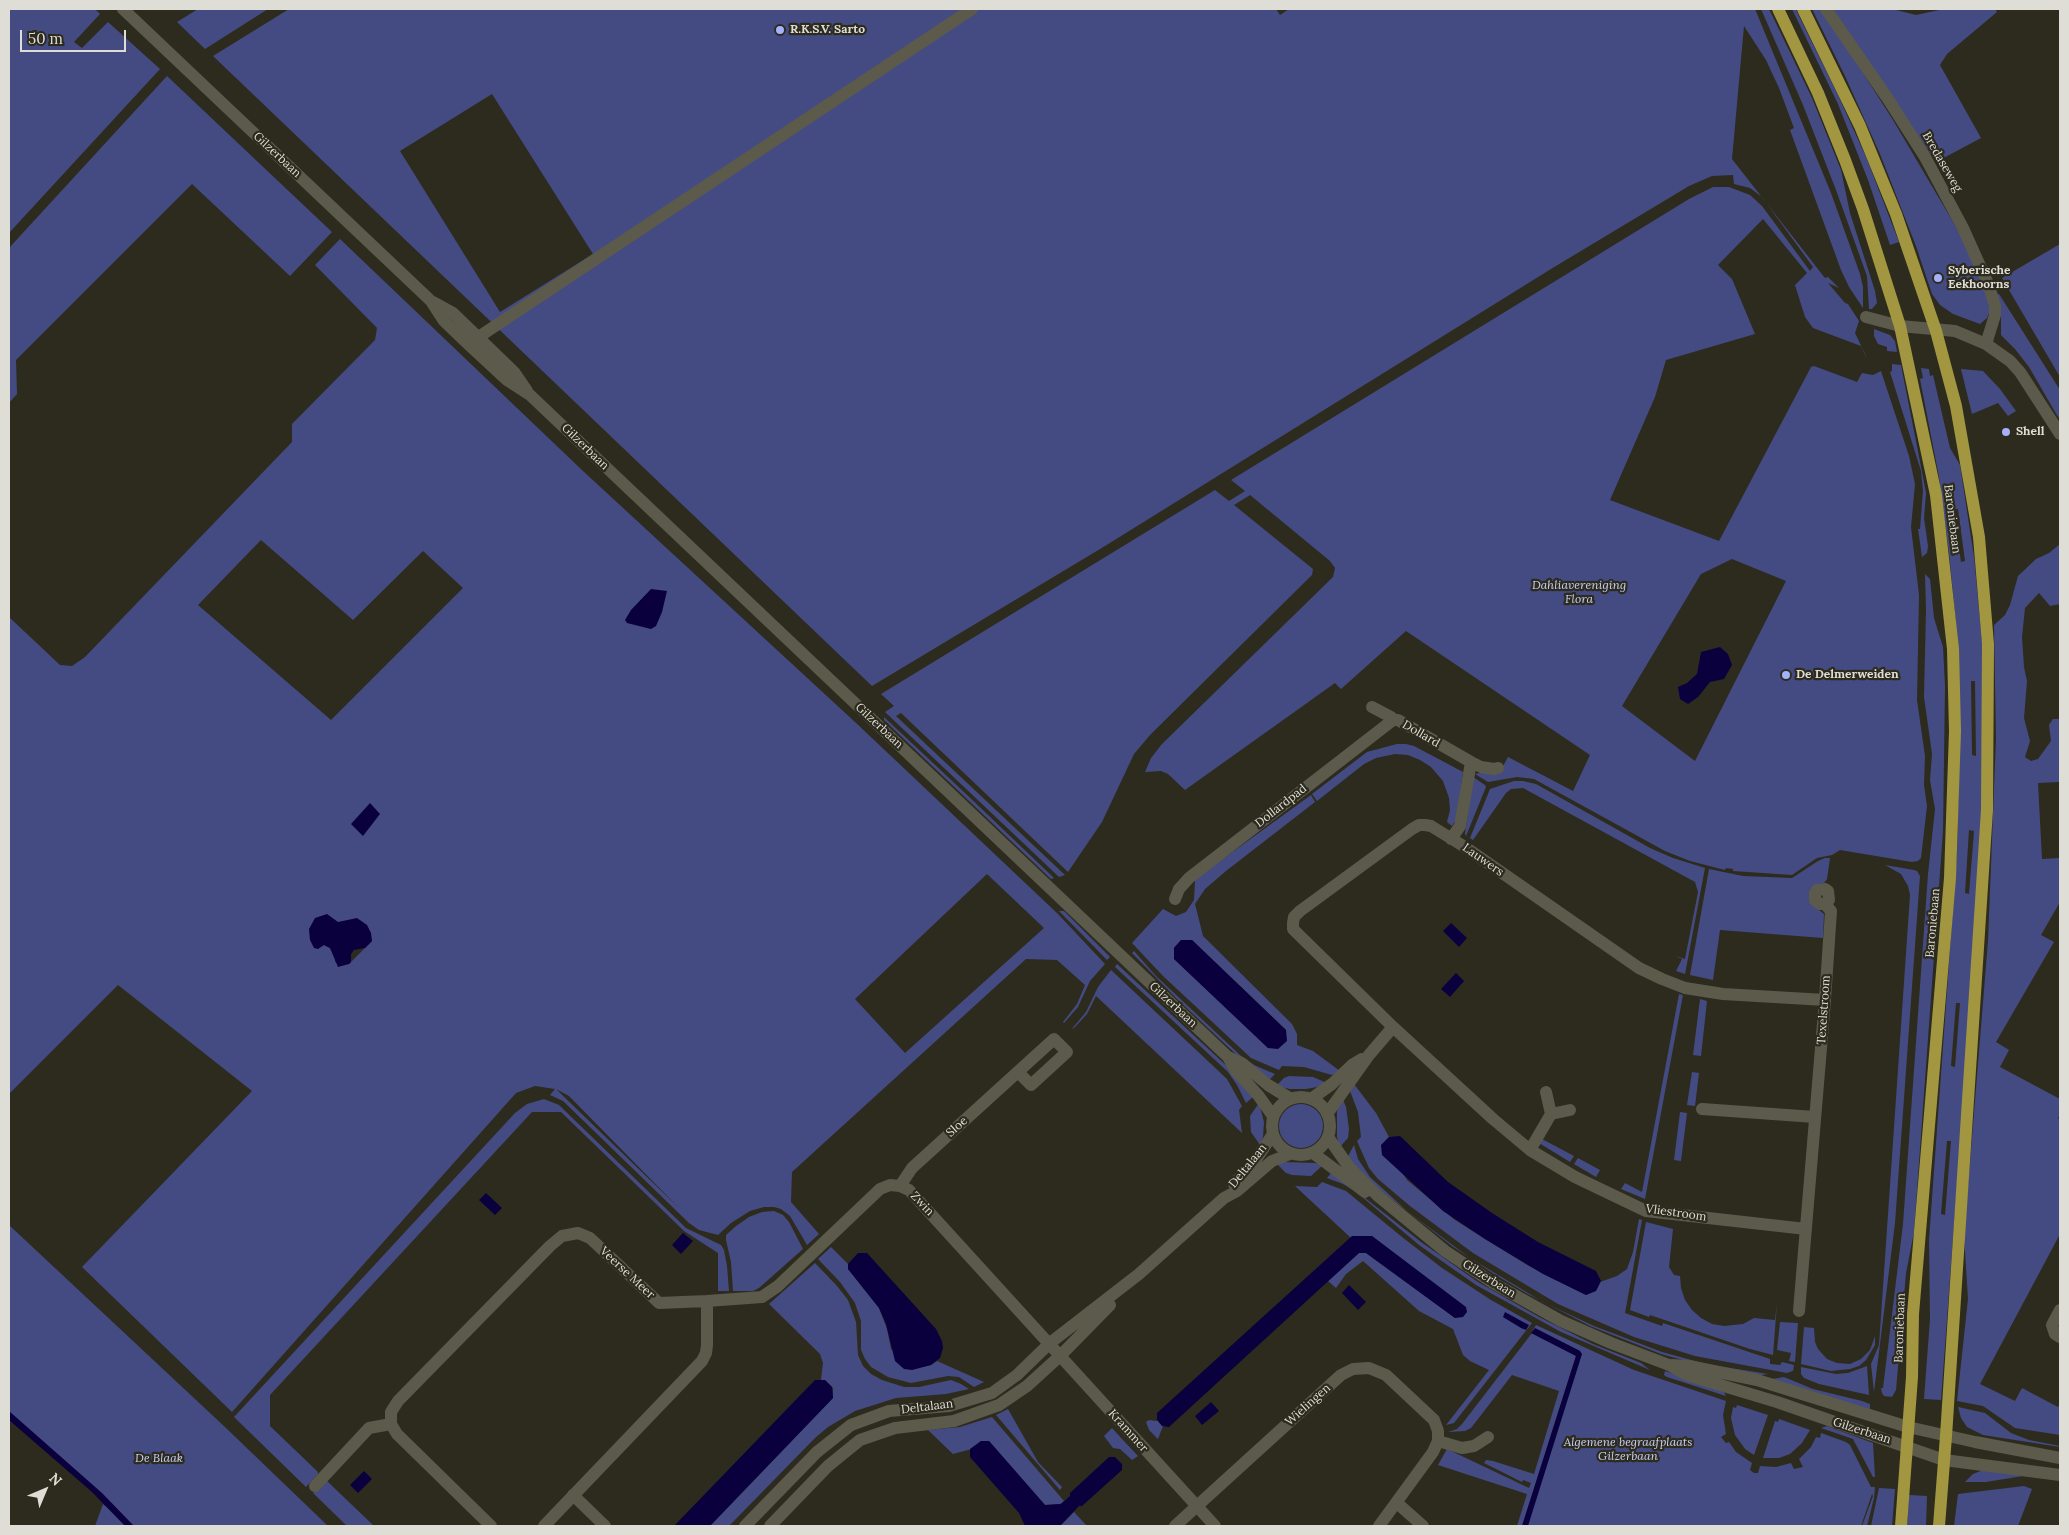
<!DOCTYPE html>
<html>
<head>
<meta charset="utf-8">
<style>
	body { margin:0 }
	#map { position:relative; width:2069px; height:1535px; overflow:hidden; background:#2d2b1e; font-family:Lora,serif }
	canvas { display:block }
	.frame { position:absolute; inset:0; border:10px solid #dfded6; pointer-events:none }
	.north { position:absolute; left:20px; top:1465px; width:50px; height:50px; -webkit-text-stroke:4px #2d2b1e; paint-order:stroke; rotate:45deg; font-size:14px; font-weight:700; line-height:20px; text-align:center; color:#dfded6 }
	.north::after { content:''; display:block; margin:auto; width:18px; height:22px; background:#dfded6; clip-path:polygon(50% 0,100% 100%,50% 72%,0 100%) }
	.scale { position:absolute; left:20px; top:30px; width:106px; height:22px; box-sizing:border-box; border:2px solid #dfded6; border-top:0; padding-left:6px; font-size:15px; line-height:18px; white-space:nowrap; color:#dfded6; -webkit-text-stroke:4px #2d2b1e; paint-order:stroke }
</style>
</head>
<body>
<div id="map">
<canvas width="2069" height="1535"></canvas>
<div class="frame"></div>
<div class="north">N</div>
<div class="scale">50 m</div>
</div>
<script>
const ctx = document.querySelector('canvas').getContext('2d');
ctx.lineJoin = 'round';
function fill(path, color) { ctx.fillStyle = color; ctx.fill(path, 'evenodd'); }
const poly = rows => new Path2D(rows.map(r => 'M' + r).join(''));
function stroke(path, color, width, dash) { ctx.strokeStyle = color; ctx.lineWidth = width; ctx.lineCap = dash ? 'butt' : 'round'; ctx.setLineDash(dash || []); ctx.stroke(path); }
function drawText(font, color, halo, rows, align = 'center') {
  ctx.font = font + ' Lora,serif'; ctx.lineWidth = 4.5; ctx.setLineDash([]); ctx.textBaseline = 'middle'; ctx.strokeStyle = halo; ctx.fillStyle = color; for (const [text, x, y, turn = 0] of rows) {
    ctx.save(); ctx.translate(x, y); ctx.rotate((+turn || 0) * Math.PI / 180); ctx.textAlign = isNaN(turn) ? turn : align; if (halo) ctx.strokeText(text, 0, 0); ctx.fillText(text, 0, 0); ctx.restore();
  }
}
fill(poly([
	[9,9,95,9,100,14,74,42,82,48,108,22,160,69,9,233],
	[198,9,268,9,205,49,177,22],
	[289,9,1276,9,1280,15,1289,9,1755,9,1831,193,1860,274,1863,287,1863,308,1849,287,1841,270,1790,130,1794,128,1779,88,1766,60,1744,26,1732,159,1825,278,1828,277,1839,288,1828,283,1845,303,1848,304,1859,321,1855,333,1866,356,1866,357,1861,346,1813,328,1805,317,1795,285,1807,273,1763,219,1718,265,1732,279,1755,334,1666,360,1655,397,1610,500,1719,541,1811,367,1814,366,1857,382,1862,373,1873,375,1881,371,1909,456,1915,484,1911,527,1919,595,1917,700,1925,756,1924,785,1927,806,1921,858,1918,861,1912,862,1840,850,1832,855,1817,858,1792,875,1733,871,1733,869,1726,868,1725,870,1690,861,1665,851,1534,779,1517,777,1488,782,1475,774,1502,768,1508,757,1573,791,1590,755,1406,631,1341,689,1335,683,1185,790,1168,774,1161,771,1145,772,1151,758,1162,744,1333,577,1335,568,1330,561,1250,495,1234,505,1313,569,1312,575,1150,735,1134,754,1102,822,1068,872,901,713,896,716,1065,875,1059,877,885,712,894,706,881,694,1215,490,1229,501,1245,491,1231,480,1689,199,1713,187,1729,187,1750,195,1762,206,1810,271,1813,267,1762,197,1750,188,1734,184,1733,175,1712,176,1689,186,1551,269,1105,546,872,686,213,56],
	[492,94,593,254,500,312,400,151],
	[1732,559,1786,581,1695,761,1622,706,1701,574],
	[1761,9,1769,9,1773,17,1812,98,1841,170,1850,213,1875,291,1877,303,1872,309,1869,309,1867,276,1836,190,1803,105],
	[1792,9,1796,9,1797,12,1837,93,1866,157,1899,242,1890,245,1868,180,1838,104],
	[1812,9,1822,9,1893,120,1966,244,1990,301,1990,311,1987,318,1980,324,1953,314,1940,305,1932,294,1916,246,1880,154,1845,76],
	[1832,9,1892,9,1916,15,1944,9,1995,9,1997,12,1947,54,1940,65,1981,138,1936,162],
	[167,76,332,232,290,276,192,184,16,360,17,394,9,403,9,248],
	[340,239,583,471,855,722,1058,914,1105,964,1090,981,1078,1007,1064,1023,1063,1022,1077,1004,1085,985,1057,960,1026,959,792,1172,791,1202,819,1234,807,1245,790,1216,781,1209,774,1207,764,1207,750,1211,731,1223,718,1235,699,1230,689,1223,563,1101,550,1095,555,1089,535,1086,516,1093,232,1412,82,1267,252,1091,118,985,9,1094,9,617,60,665,72,666,85,657,292,442,292,424,375,340,377,328,315,265],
	[261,540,353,620,423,551,463,588,331,720,198,605],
	[987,874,1044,928,905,1053,855,999],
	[366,925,372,941,349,964,335,962,335,957,330,948,324,945,320,947],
	[556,1089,569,1096,679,1208],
	[2060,244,2060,377,2002,278],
	[1997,294,1999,294,2060,390,2060,416,2058,417,2029,367,2015,349,2001,335,2001,309],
	[1874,329,1890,335,1895,341,1897,352,1887,351,1887,347,1878,344,1874,336],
	[1892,364,1901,365,1923,477,1926,493,1924,518,1928,546,1927,553,1922,557,1918,529,1920,529,1923,491,1921,471,1890,372,1892,371],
	[1921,368,1929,369,1930,376,1933,375,1950,448,1960,465,1974,557,1985,674,1982,846,1941,1400,1924,1399,1930,1319,1929,1240,1957,853,1960,724,1956,624,1949,553,1939,477,1920,379,1923,378],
	[1954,509,1958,509,1965,561,1961,562],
	[1971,681,1975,681,1976,756,1972,755],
	[1969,830,1974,831,1969,894,1965,893],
	[1956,1003,1960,1003,1955,1067,1951,1066],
	[1947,1141,1951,1141,1945,1215,1941,1214],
	[1961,369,1983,371,2000,389,2016,411,2008,416,1998,403,1972,414],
	[2060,544,2060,604,2050,606,2039,593,2025,608,2022,637,2024,667,2027,681,2024,718,2030,741,2025,757,2031,761,2038,759,2051,741,2049,725,2053,719,2060,719,2060,782,2038,783,2042,859,2060,858,2060,902,2041,935,2054,942,1996,1042,2009,1050,2000,1067,2060,1099,2060,1114,2058,1118,2060,1120,2060,1234,1980,1384,2015,1401,2022,1388,2058,1407,2060,1404,2060,1435,2015,1428,1983,1406,1957,1401,1968,1299,1964,1236,1988,941,1996,739,1994,625,2005,615,2010,605,2018,576,2036,559,2049,553],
	[1925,574,1930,579,1934,618,1943,647,1945,686,1943,831,1914,1232,1906,1273,1896,1390,1892,1397,1884,1396,1882,1393,1881,1388,1883,1388,1903,1224,1928,874,1935,809,1930,780,1932,754,1924,697,1926,610],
	[884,717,965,793,1054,878,1051,879,884,720],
	[1397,744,1406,744,1414,746,1463,772,1456,820,1452,826,1447,822,1450,810,1449,798,1443,781,1431,767,1420,760,1408,755,1395,754,1376,758,1364,764,1317,801,1312,794,1367,752],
	[1473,777,1485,785,1486,787,1466,836,1465,834],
	[1514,781,1523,781,1536,784,1650,848,1673,858,1705,868,1685,974,1676,971,1682,959,1675,956,1685,959,1698,892,1695,882,1523,788,1511,789,1506,793,1473,840,1470,838,1490,789],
	[1311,795,1315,802,1226,871,1205,889,1195,904,1203,936,1292,1024,1297,1034,1297,1045,1313,1051,1340,1071,1332,1075,1304,1067,1282,1066,1279,1070,1251,1058,1163,976,1132,943,1163,909,1176,916,1186,912,1194,900,1195,881,1198,877],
	[1181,940,1192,940,1286,1030,1285,1041,1279,1047,1268,1048,1174,959,1174,948],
	[1825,858,1830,858,1827,879,1824,883,1815,885,1812,904,1824,914,1823,938,1720,930,1713,980,1690,975,1709,869,1743,876,1792,878,1818,861],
	[1885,865,1914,870,1917,871,1920,876,1895,1223,1874,1392,1871,1364,1879,1345,1910,895,1908,886,1901,874],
	[1059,911,1064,911,1110,957,1107,960],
	[1134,951,1156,976,1240,1055,1254,1065,1275,1074,1268,1081,1240,1058,1176,998,1132,953],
	[1117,964,1230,1069,1254,1096,1246,1103,1237,1085,1228,1072,1115,967],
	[1111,970,1227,1079,1242,1106,1239,1110,1242,1133,1096,996,1087,1014,1075,1027,1071,1030,1086,1012,1098,987],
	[1679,994,1683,995,1645,1199,1621,1189,1625,1183,1642,1192],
	[1700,999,1707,1001,1701,1056,1693,1055],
	[1692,1072,1699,1073,1695,1106,1687,1105],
	[1289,1076,1313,1077,1327,1083,1317,1087,1306,1089,1290,1089,1276,1086,1284,1078],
	[1354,1084,1376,1113,1389,1137,1383,1144,1407,1180,1455,1220,1485,1239,1529,1266,1586,1295,1596,1290,1600,1282,1617,1276,1627,1269,1633,1252,1639,1219,1642,1220,1625,1313,1662,1326,1663,1323,1770,1359,1770,1364,1780,1365,1782,1362,1794,1365,1793,1371,1787,1373,1695,1356,1634,1337,1558,1304,1473,1253,1410,1206,1378,1179,1369,1168,1357,1141,1361,1137,1358,1112,1350,1091],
	[1342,1097,1346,1107,1349,1129,1348,1138,1340,1147,1337,1137,1337,1111],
	[544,1099,559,1105,686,1228,721,1245,724,1250,727,1266,729,1291,718,1291,718,1253,684,1231,561,1112,532,1112,270,1395,270,1426,318,1472,318,1474,306,1487,234,1417,515,1113,527,1104],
	[1259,1103,1264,1122,1263,1137,1260,1145,1251,1132,1250,1116],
	'1279 1126a22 22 0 1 1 44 0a22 22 0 1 1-44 0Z',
	[1680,1112,1687,1113,1681,1161,1674,1160],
	[1542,1139,1574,1156,1570,1162,1539,1143],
	[1354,1145,1358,1159,1370,1177,1407,1211,1470,1258,1543,1302,1594,1326,1662,1352,1706,1364,1768,1374,1761,1375,1690,1362,1661,1354,1590,1326,1526,1293,1494,1274,1452,1246,1380,1190,1347,1158],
	[1578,1158,1600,1170,1596,1177,1574,1164],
	[1284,1162,1315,1163,1323,1165,1311,1176,1292,1175,1286,1173,1277,1164],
	[1332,1172,1421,1242,1478,1282,1539,1317,1593,1344,1641,1363,1650,1370,1561,1332,1476,1285,1419,1245,1355,1191,1343,1184,1327,1178],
	[1322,1182,1346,1191,1402,1237,1442,1268,1491,1300,1532,1323,1454,1423,1446,1425,1489,1370,1470,1361,1463,1355,1453,1329,1419,1311,1363,1261,1346,1274,1336,1288,1328,1281,1359,1253,1366,1253,1455,1318,1461,1305,1372,1236,1351,1238,1295,1186,1317,1187],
	[774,1211,783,1215,789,1222,803,1249,759,1288,753,1291,733,1291,731,1262,726,1240,726,1235,736,1226,749,1217,762,1212],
	[1646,1222,1673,1229,1669,1267,1674,1275,1680,1276,1681,1288,1685,1300,1692,1310,1701,1318,1712,1324,1724,1326,1743,1324,1754,1318,1775,1320,1777,1303,1773,1355,1750,1349,1650,1315,1649,1317,1630,1310],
	[9,1225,226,1428,328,1526,95,1526,103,1504,105,1506,106,1503,9,1417],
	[831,1247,848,1264,848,1269,879,1308,887,1329,891,1349,917,1368,931,1365,937,1361,984,1382,974,1387,959,1377,948,1376,911,1383,888,1377,871,1367,865,1359,861,1350,861,1321,855,1303,840,1282,818,1259],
	[815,1263,837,1286,848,1300,856,1322,858,1355,863,1366,871,1374,882,1380,904,1387,919,1387,951,1380,961,1384,969,1389,946,1394,896,1398,855,1411,828,1427,815,1438,729,1526,710,1526,833,1398,833,1388,825,1380,821,1380,823,1363,820,1354,769,1304],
	[1780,1322,1798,1323,1795,1362,1789,1361,1791,1353,1777,1350],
	[1536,1325,1634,1370,1726,1401,1723,1415,1726,1434,1721,1437,1726,1443,1729,1442,1736,1452,1752,1463,1750,1470,1754,1473,1758,1473,1760,1466,1776,1467,1791,1463,1794,1469,1803,1467,1799,1459,1811,1447,1816,1437,1820,1438,1821,1433,1846,1442,1850,1445,1871,1487,1875,1487,1874,1498,1867,1526,1862,1526,1873,1496,1872,1494,1861,1526,1525,1526,1580,1351,1535,1329,1531,1333],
	[1804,1327,1814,1328,1815,1342,1818,1349,1827,1359,1837,1363,1850,1364,1861,1359,1870,1350,1875,1336,1875,1345,1866,1360,1859,1366,1850,1369,1831,1371,1801,1364],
	[1532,1333,1576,1356,1522,1526,1517,1526,1527,1494,1438,1465,1447,1449,1529,1488,1531,1483,1523,1480,1522,1482,1484,1463,1486,1460,1493,1461,1534,1474,1559,1391,1512,1375,1471,1428,1465,1431,1448,1432,1457,1429,1462,1424],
	[1867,1366,1869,1395,1819,1384,1804,1378,1801,1374,1801,1367,1836,1374,1848,1373],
	[1665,1371,1724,1392,1726,1396,1667,1377,1664,1375],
	[1784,1377,1813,1389,1862,1401,1870,1404,1870,1410,1772,1379],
	[1737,1405,1768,1415,1754,1455,1745,1449,1735,1435,1731,1418,1733,1407,1736,1408],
	[1958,1407,1985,1413,2011,1433,2029,1440,2060,1446,2060,1447,1983,1435,1967,1427,1961,1418],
	[1008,1409,1038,1462,1062,1487,1060,1490,996,1415],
	[992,1417,1064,1501,1060,1504,1045,1505,989,1441,981,1441,972,1449,953,1454,928,1430,960,1427],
	[1157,1419,1163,1426,1158,1439,1149,1430,1146,1422,1149,1420,1157,1421],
	[1779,1419,1810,1430,1802,1443,1790,1454,1779,1458,1763,1458,1775,1421,1778,1422],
	[1827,1426,1873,1443,1875,1477,1873,1477,1853,1439,1821,1428],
	[1112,1428,1123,1440,1138,1456,1132,1460,1120,1449,1113,1448,1104,1436],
	[1983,1470,2023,1476,1986,1482,1965,1482,1973,1474],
	[325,1481,327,1481,374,1526,347,1526,313,1493],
	[2024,1486,2032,1489,2018,1526,1954,1526,1958,1494],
	[1879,1488,1895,1489,1892,1526,1871,1526],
	[1909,1495,1927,1496,1926,1526,1907,1526],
	[1074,1512,1087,1526,1060,1526]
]), '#444b83');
fill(poly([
	[651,589,667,591,662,612,656,626,651,629,627,623,625,620,631,610],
	[1720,647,1728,654,1732,665,1724,679,1710,682,1698,697,1688,704,1680,699,1678,687,1687,683,1697,674,1701,652],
	[370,803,380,814,363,836,351,824],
	[327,914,338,922,357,918,367,925,371,933,372,941,365,948,354,950,351,954,351,962,349,964,338,967,330,948,324,945,318,949,314,948,310,940,309,929,315,918],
	[1451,923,1467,938,1459,947,1443,931],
	[1181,940,1192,940,1286,1030,1287,1041,1278,1049,1268,1048,1174,959,1174,948],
	[1456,973,1464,981,1450,997,1441,989],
	[1400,1136,1448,1182,1492,1213,1538,1242,1596,1271,1601,1281,1596,1291,1586,1295,1543,1274,1485,1239,1443,1211,1382,1155,1381,1145,1389,1137],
	[486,1193,502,1208,495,1215,479,1200],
	[683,1233,693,1241,681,1254,672,1245],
	[1352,1236,1372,1236,1466,1307,1467,1312,1463,1317,1455,1318,1366,1253,1359,1253,1169,1427,1162,1426,1157,1420,1157,1413],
	[858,1253,867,1253,936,1329,942,1341,943,1348,940,1358,931,1365,912,1370,904,1369,895,1361,886,1324,879,1308,848,1269,848,1264],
	[1349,1285,1366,1302,1358,1310,1342,1293],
	[1505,1312,1525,1323,1529,1325,1526,1330,1521,1328,1503,1317],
	[1535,1328,1580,1351,1582,1354,1528,1526,1522,1526,1576,1356,1531,1333],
	[815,1380,825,1380,832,1387,833,1398,710,1526,674,1526],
	[1211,1402,1219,1411,1202,1425,1195,1416],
	[9,1411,102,1493,134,1526,125,1526,92,1492,9,1420],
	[981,1441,989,1441,1045,1505,1061,1504,1070,1496,1070,1493,1109,1457,1115,1457,1122,1464,1122,1470,1082,1506,1079,1506,1060,1526,1025,1526,1019,1513,970,1457,970,1449],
	[364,1471,372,1479,358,1493,350,1485]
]), '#0a003d');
stroke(poly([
	[123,9,431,301,444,321,468,344,507,380,530,395,1228,1057,1236,1071,1258,1095,1273,1116],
	[1826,9,1888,99,1925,157,1963,228,1989,286,1995,306,1995,315,1986,344],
	[433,302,453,313,514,372,527,391],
	[1866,317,1900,326,1955,331,1986,344,2010,361,2020,372,2060,434],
	[468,344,972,9],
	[1372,707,1391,717,1393,720,1398,720,1471,762,1460,826,1451,839],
	[1471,762,1481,767,1494,769,1498,768],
	[1175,899,1179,889,1189,878,1393,720],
	[1228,1057,1243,1064,1268,1085,1291,1099],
	[1546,1092,1551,1114],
	'1272 1126a29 29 0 1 1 58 0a29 29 0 1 1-58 0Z',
	[1311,1099,1332,1084,1352,1065,1362,1059],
	[1702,1109,1815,1117],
	[1327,1114,1369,1055,1393,1027],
	[1328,1137,1349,1167,1377,1195,1445,1251,1493,1283,1561,1321,1611,1343,1669,1365,1687,1375,1777,1402,1944,1460,2060,1475],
	[1530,1150,1551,1114,1570,1110],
	[1313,1153,1365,1192],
	[1234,1184,1255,1161,1273,1134],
	[900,1186,912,1168,1054,1039,1067,1052,1031,1085,1018,1072],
	[1806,1229,1646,1211,1575,1177,1530,1150,1493,1119,1393,1027,1298,934,1293,929,1293,923,1294,917,1300,911,1412,829,1419,825,1425,825,1431,826,1465,847,1639,968,1662,979,1685,988,1723,994,1825,1000],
	[707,1301,762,1297,778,1286,880,1189,890,1185,900,1186,909,1190,1215,1526],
	[2060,1310,2052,1325,2055,1334,2060,1337],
	[1799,1311,1825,1000,1831,911,1825,904,1829,900,1828,891,1825,889,1817,890,1815,893,1815,900,1820,904,1825,904],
	[1672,1365,1689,1366,1757,1380,1908,1427,1975,1442,2060,1458],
	[1438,1441,1462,1448,1474,1446,1488,1437],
	[315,1486,369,1428,391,1424],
	[573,1495,605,1526],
	[1397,1503,1423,1526],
	[491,1526,397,1434,391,1424,391,1412,398,1401,550,1246,562,1236,578,1233,590,1238,659,1303,707,1301,707,1345,706,1353,702,1361,544,1526],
	[745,1526,817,1452,851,1425,889,1411,949,1406,992,1393,1017,1375,1050,1343,1139,1274,1224,1198,1237,1191,1272,1161,1290,1154],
	[770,1526,828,1466,860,1440,895,1428,954,1421,999,1405,1027,1386,1061,1355,1110,1305],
	[1175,1526,1341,1375,1353,1369,1369,1368,1386,1375,1434,1420,1438,1431,1438,1441,1433,1452,1379,1526]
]), '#5c5a4b', 12);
stroke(poly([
	[1778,9,1818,93,1845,160,1863,209,1900,326,1936,495,1953,649,1955,731,1950,878,1913,1314,1912,1377,1901,1526],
	[1803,9,1860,126,1896,214,1936,331,1956,406,1979,537,1988,644,1987,810,1946,1436,1939,1526]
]), '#a29740', 12);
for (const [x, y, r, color] of [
	[780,30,5,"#a5b1fc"],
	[1938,278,5,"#a5b1fc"],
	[2006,432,5,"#a5b1fc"],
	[1786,675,5,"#a5b1fc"]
]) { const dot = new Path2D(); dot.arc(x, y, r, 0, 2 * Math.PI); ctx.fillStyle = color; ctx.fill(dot); stroke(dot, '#2d2b1e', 2); }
drawText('bold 12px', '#dfded6', '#2d2b1e', [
	["R.K.S.V. Sarto",790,30],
	["Syberische",1948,271],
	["Eekhoorns",1948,285],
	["Shell",2016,432],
	["De Delmerweiden",1796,675]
], 'left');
drawText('12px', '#dfded6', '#2d2b1e', [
	["Gilzerbaan",277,155,43],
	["Bredaseweg",1942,162,60],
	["Gilzerbaan",585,447,44],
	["Baroniebaan",1952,519,83],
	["Gilzerbaan",879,726,43],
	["Dollard",1421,734,30],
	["Dollardpad",1281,806,-38],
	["Lauwers",1483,860,35],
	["Baroniebaan",1933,923,-85],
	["Gilzerbaan",1173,1005,43],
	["Texelstroom",1824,1010,-86],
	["Sloe",957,1127,-42],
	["Deltalaan",1248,1166,-51],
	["Zwin",922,1204,47],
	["Vliestroom",1676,1213,8],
	["Veerse Meer",627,1273,43],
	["Gilzerbaan",1489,1279,32],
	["Baroniebaan",1900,1328,-88],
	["Wielingen",1308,1405,-42],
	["Deltalaan",927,1407,-7],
	["Krammer",1128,1431,48],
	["Gilzerbaan",1862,1431,18]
]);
drawText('italic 12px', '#c9d1f8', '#2d2b1e', [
	["Dahliavereniging",1579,586],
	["Flora",1579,600],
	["Algemene begraafplaats",1628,1443],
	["Gilzerbaan",1628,1457],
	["De Blaak",159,1459]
]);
</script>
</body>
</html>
